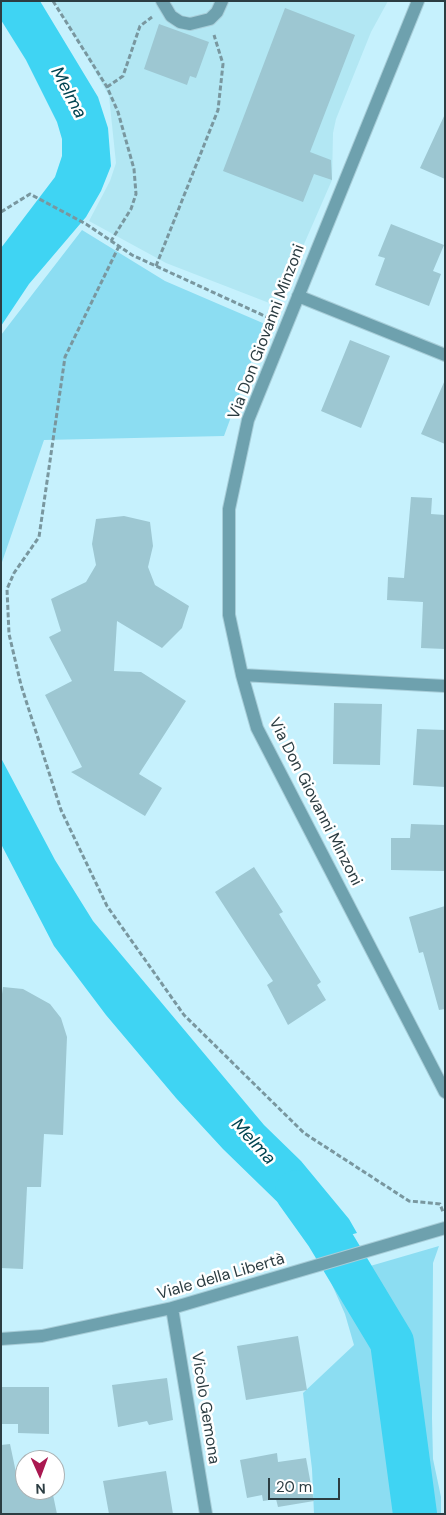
<!DOCTYPE html>
<html>
<head>
<meta charset="utf-8">
<style>
	body { margin:0 }
	#map { position:relative; width:446px; height:1515px; overflow:hidden; background:#c6f1fd; font-family:"DM Sans",sans-serif }
	canvas { display:block }
	.frame { position:absolute; inset:0; border:2px solid #2c3d42; pointer-events:none }
	.north { position:absolute; left:15px; top:1450px; width:50px; height:50px; box-sizing:border-box; background:#fff; border:1px solid #abb1b3; border-radius:50%; rotate:178deg; font-size:14px; font-weight:700; line-height:20px; text-align:center; color:#2c3d42 }
	.north::after { content:''; display:block; margin:auto; width:18px; height:22px; background:#aa1850; clip-path:polygon(50% 0,100% 100%,50% 72%,0 100%) }
	.scale { position:absolute; left:268px; top:1478px; width:72px; height:22px; box-sizing:border-box; border:2px solid #2c3d42; border-top:0; padding-left:6px; font-size:15px; line-height:18px; white-space:nowrap; color:#2c3d42; -webkit-text-stroke:4px #fff; paint-order:stroke }
</style>
</head>
<body>
<div id="map">
<canvas width="446" height="1515"></canvas>
<div class="frame"></div>
<div class="north">N</div>
<div class="scale">20 m</div>
</div>
<script>
const ctx = document.querySelector('canvas').getContext('2d');
ctx.lineJoin = 'round';
function fill(path, color) { ctx.fillStyle = color; ctx.fill(path, 'evenodd'); }
const poly = rows => new Path2D(rows.map(r => 'M' + r).join(''));
function stroke(path, color, width, dash) { ctx.strokeStyle = color; ctx.lineWidth = width; ctx.lineCap = dash ? 'butt' : 'round'; ctx.setLineDash(dash || []); ctx.stroke(path); }
function drawText(font, color, halo, rows, align = 'center') {
  ctx.font = font + ' "DM Sans",sans-serif'; ctx.lineWidth = 5; ctx.setLineDash([]); ctx.textBaseline = 'middle'; ctx.strokeStyle = halo; ctx.fillStyle = color; for (const [text, x, y, turn = 0] of rows) {
    ctx.save(); ctx.translate(x, y); ctx.rotate((+turn || 0) * Math.PI / 180); ctx.textAlign = isNaN(turn) ? turn : align; if (halo) ctx.strokeText(text, 0, 0); ctx.fillText(text, 0, 0); ctx.restore();
  }
}
fill(poly([
	[55,1,388,1,371,32,336,119,333,133,332,180,277,306,166,263,89,221,110,181,116,163,109,96]
]), '#b2e7f3');
fill(poly([
	[82,230,165,281,265,324,224,436,44,440,1,565,1,335],
	[439,1246,433,1263,432,1418,433,1459,441,1497,441,1514,314,1514,312,1469,303,1393,354,1345,345,1314,329,1278]
]), '#8cddf2');
fill(poly([
	[1,1,40,1,98,97,108,128,111,166,101,191,86,217,29,284,1,326,1,248,55,177,62,156,62,139,57,122,26,60,1,20],
	[1,758,55,860,93,921,264,1125,301,1161,349,1219,357,1233,312,1245,298,1222,223,1149,176,1098,106,1015,54,946,1,844]
]), '#3fd4f3');
stroke(poly([
	[297,1192,327,1234,392,1342,415,1514]
]), '#3fd4f3', 44);
fill(poly([
	[285,8,355,35,310,152,331,160,332,180,314,174,303,202,223,171],
	[159,24,209,42,196,78,190,76,187,85,144,69],
	[445,114,445,179,420,168],
	[391,224,444,245,433,271,441,274,429,306,375,285,385,258,378,256],
	[350,340,390,356,361,428,321,411],
	[445,380,445,444,421,434],
	[411,497,432,498,431,514,445,515,445,649,421,648,423,602,387,600,388,577,404,578],
	[124,516,150,522,153,546,148,567,155,585,189,606,182,628,162,648,117,621,114,671,141,672,186,701,139,774,162,788,145,816,71,772,82,767,45,695,72,681,49,637,61,631,51,599,86,582,96,565,92,544,96,519],
	[334,703,382,704,380,765,333,764],
	[417,729,445,730,445,787,413,785],
	[411,824,445,825,445,871,391,870,391,838,410,838],
	[254,867,283,912,279,914,321,982,317,985,326,1000,288,1025,267,985,273,981,215,892],
	[445,906,445,1009,439,1010,423,952,419,953,409,917],
	[3,987,23,989,50,1004,61,1018,67,1037,63,1135,44,1134,41,1187,27,1187,23,1269,1,1268,1,1001],
	[298,1336,307,1390,246,1400,237,1346],
	[167,1378,173,1420,149,1425,147,1421,118,1427,112,1385],
	[1,1387,49,1387,49,1434,18,1433,18,1424,1,1424],
	[10,1444,18,1482,25,1481,25,1490,52,1490,57,1514,1,1514,1,1445],
	[277,1453,278,1462,306,1458,314,1501,278,1507,276,1499,263,1501,262,1495,247,1498,240,1460],
	[166,1471,173,1514,109,1514,103,1481]
]), '#9dc7d2');
const minor = poly([
	[162,1,171,16,180,22,190,24,210,19,217,12,222,1],
	[418,1,248,420,229,509,229,615,242,675,257,728,445,1092],
	[298,296,445,355],
	[242,675,445,686],
	[172,1308,206,1514],
	[1,1339,42,1336,172,1308,445,1228]
]);
stroke(minor, '#a7cdd8', 14);
stroke(poly([
	[53,1,107,87,118,112,134,169,136,194,131,209,111,241],
	[107,87,123,76,140,26,152,17],
	[1,212,30,194,86,224,132,255,269,318],
	[119,246,65,357,39,537,14,573,7,589,9,634,21,685,61,810,107,906,184,1015,304,1133,409,1201,440,1204,443,1212],
	[156,266,218,110,223,64,214,35]
]), '#79979f', 3, [5, 2.5]);
stroke(minor, '#6ea1ae', 12);
drawText('16px', '#2c3d42', '#fff', [
	["Via Don Giovanni Minzoni",267,332,-69],
	["Via Don Giovanni Minzoni",315,802,63],
	["Viale della Libertà",221,1277,-16],
	["Vicolo Gemona",205,1408,81]
]);
drawText('italic 18px', '#004451', '#fff', [
	["Melma",68,93,62],
	["Melma",253,1142,47]
]);
</script>
</body>
</html>
